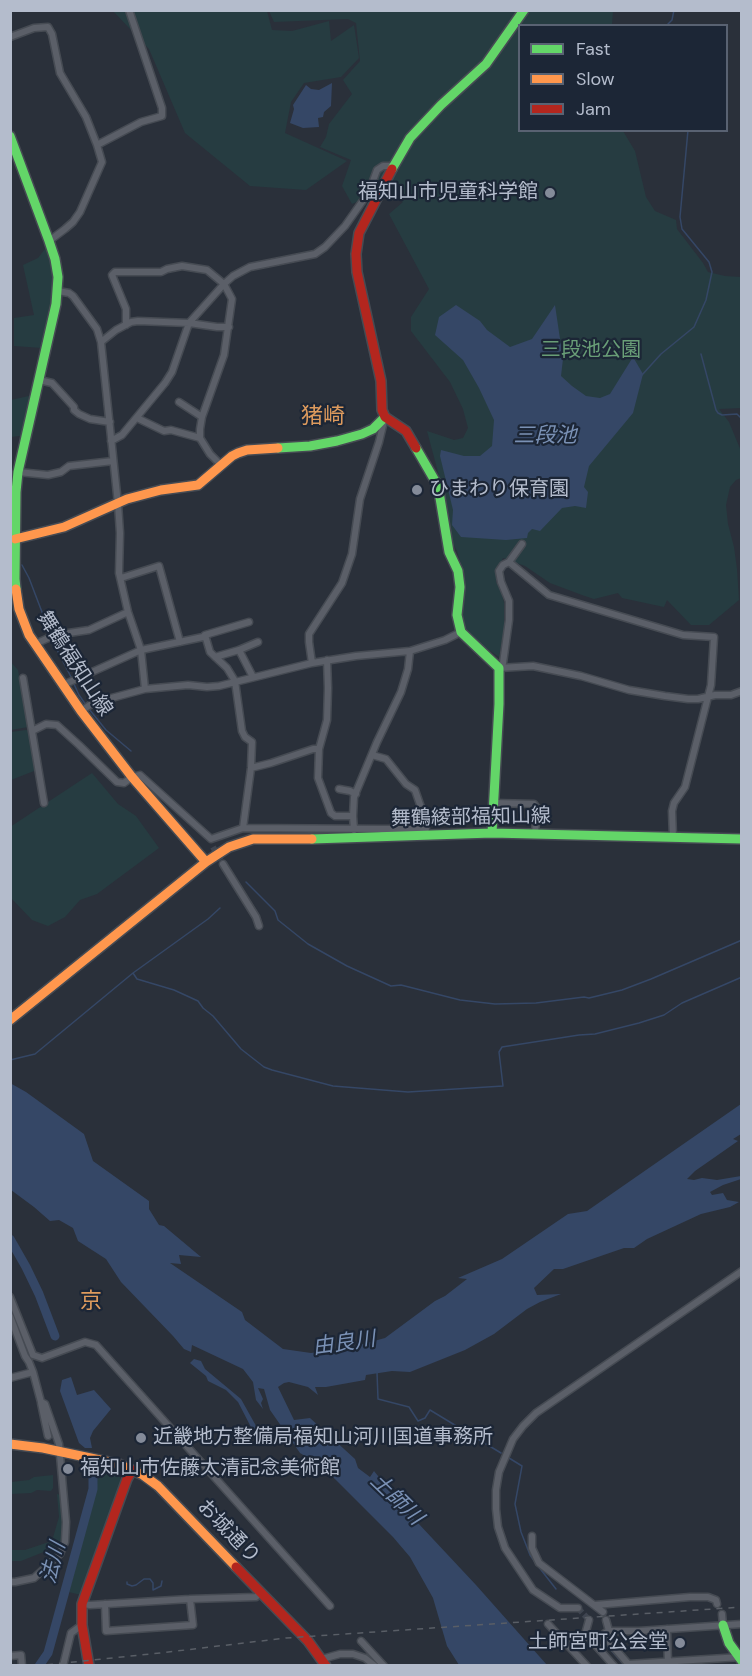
<!DOCTYPE html>
<html>
<head>
<meta charset="utf-8">
<style>
	body { margin:0 }
	#map { position:relative; width:752px; height:1676px; overflow:hidden; background:#2a303a; font-family:"DM Sans",sans-serif }
	canvas { display:block }
	.frame { position:absolute; inset:0; border:12px solid #b4bccc; pointer-events:none }
	.legend { position:absolute; left:518px; top:24px; width:210px; height:108px; box-sizing:border-box; background:#1c2636; border:2px solid #596272; margin:0; padding:8px 10px; list-style:none; font-size:18px; color:#b4bccc }
	.legend li { display:flex; align-items:center; gap:12px; height:30px }
	.legend b { width:30px; border:2px solid #596272 }
</style>
</head>
<body>
<div id="map">
<canvas width="752" height="1676"></canvas>
<div class="frame"></div>
<ul class="legend">
<li><b style="height:8px;background:#63d668"></b>Fast</li>
<li><b style="height:8px;background:#ff974d"></b>Slow</li>
<li><b style="height:8px;background:#b3261e"></b>Jam</li>
</ul>
</div>
<script>
const ctx = document.querySelector('canvas').getContext('2d');
ctx.lineJoin = 'round';
function fill(path, color) { ctx.fillStyle = color; ctx.fill(path, 'evenodd'); }
const poly = rows => new Path2D(rows.map(r => 'M' + r).join(''));
function stroke(path, color, width, dash) { ctx.strokeStyle = color; ctx.lineWidth = width; ctx.lineCap = dash ? 'butt' : 'round'; ctx.setLineDash(dash || []); ctx.stroke(path); }
function drawText(font, color, halo, rows, align = 'center') {
  ctx.font = font + ' "DM Sans","Noto Sans JP",sans-serif'; ctx.lineWidth = 4.5; ctx.setLineDash([]); ctx.textBaseline = 'middle'; ctx.strokeStyle = halo; ctx.fillStyle = color; for (const [text, x, y, turn = 0] of rows) {
    ctx.save(); ctx.translate(x, y); ctx.rotate((+turn || 0) * Math.PI / 180); ctx.textAlign = isNaN(turn) ? turn : align; if (halo) ctx.strokeText(text, 0, 0); ctx.fillText(text, 0, 0); ctx.restore();
  }
}
fill(poly([
	[113,11,267,11,272,30,292,31,329,21,331,41,354,25,359,58,341,77,304,83,291,102,285,133,347,161,306,190,250,186,185,133,149,49],
	[269,11,613,11,612,25,520,26,520,130,623,131,635,151,646,197,655,211,676,220,677,229,703,263,708,272,725,276,741,277,741,408,719,409,729,422,741,451,741,478,736,480,730,487,726,505,728,524,734,547,737,569,739,600,709,625,691,625,667,600,664,607,622,598,618,593,594,599,582,595,550,583,525,566,503,558,496,573,496,582,502,594,504,603,504,630,499,657,474,640,463,628,462,615,465,578,457,551,450,538,446,502,427,431,454,440,463,438,468,428,463,409,450,382,411,331,411,317,429,289,389,214,403,202,386,190,352,204,342,186,351,160,320,147,326,137,329,124,352,94,343,80,360,61,356,23,348,19,274,22],
	[45,249,47,249,53,269,53,303,42,348,14,346,14,318,34,315,23,265,38,258],
	[33,395,24,438,19,436,11,437,11,400],
	[10,661,18,670,28,727,11,730],
	[26,730,29,731,35,768,34,771,11,780,11,732],
	[92,773,118,804,136,816,159,848,97,894,80,900,65,917,48,926,32,920,11,898,10,827],
	[98,1466,116,1471,122,1481,81,1595,69,1592,97,1484],
	[53,1475,53,1488,51,1491,37,1490,31,1493,11,1494,11,1482,29,1480,34,1477],
	[57,1494,61,1495,63,1516,62,1540,56,1547,21,1561,11,1561,11,1550,25,1550,52,1541,59,1517]
]), '#263c41');
fill(poly([
	[332,83,331,106,324,112,323,117,318,118,319,127,303,128,290,123,294,109,293,105,306,85,311,89,319,90],
	[456,305,480,321,487,330,510,347,532,339,555,305,563,359,561,376,572,386,586,396,600,398,610,394,633,357,643,374,633,413,589,466,584,487,588,492,586,508,575,506,562,508,540,531,532,529,528,533,527,538,506,540,461,537,452,525,453,510,440,456,441,450,464,456,480,456,492,446,494,420,479,388,463,360,435,335,439,317],
	[10,1083,26,1092,84,1134,93,1161,149,1201,149,1209,159,1225,164,1226,201,1257,179,1255,181,1264,170,1263,242,1312,245,1320,283,1349,311,1353,348,1348,385,1338,435,1301,445,1296,467,1279,458,1278,502,1259,568,1214,587,1211,741,1104,741,1134,733,1139,738,1141,695,1171,687,1179,694,1180,702,1178,717,1180,741,1176,741,1179,723,1185,710,1192,712,1195,723,1193,727,1200,739,1202,730,1207,701,1214,647,1239,634,1248,624,1248,563,1269,554,1269,534,1288,537,1295,561,1294,540,1302,527,1309,494,1334,465,1350,410,1372,392,1371,366,1375,365,1380,326,1387,315,1387,318,1395,308,1387,289,1382,284,1383,278,1387,294,1420,310,1418,355,1459,358,1468,370,1477,374,1471,403,1507,476,1585,547,1665,459,1665,447,1646,433,1598,410,1557,393,1537,336,1480,318,1464,300,1453,270,1410,264,1389,258,1388,263,1399,261,1403,263,1409,256,1400,253,1382,243,1369,192,1345,191,1352,184,1349,173,1336,121,1282,106,1259,78,1241,73,1228,59,1220,50,1221,34,1207,11,1190],
	[194,1359,201,1361,205,1369,241,1399,260,1433,253,1431,238,1402,226,1390,208,1381,206,1376,190,1363],
	[71,1377,77,1395,94,1390,111,1409,93,1431,90,1438,92,1448,85,1448,79,1443,60,1391,62,1380]
]), '#354766');
stroke(poly([
	[666,26,672,20,674,10],
	[701,354,716,410,718,413,722,415,737,414,742,419],
	[642,375,661,354,694,327,706,300,712,272,709,262,682,229,680,217,688,130],
	[22,565,29,578,50,633],
	[51,638,72,679],
	[74,684,79,695,86,705],
	[89,709,106,730,131,751],
	[246,882,275,911,278,920,308,944,347,966,391,986,401,985,460,1000,495,1004,536,1003,584,997,589,998,622,990,651,979,742,940],
	[133,973,137,979,174,990,198,1001,203,1008,213,1016,241,1049,264,1067,272,1070,333,1086,408,1092,503,1086,499,1052,502,1047,579,1035,595,1034,639,1023,664,1015,682,1003,742,977],
	[10,1060,35,1054,133,973,208,919,220,908],
	[377,1372,378,1399,409,1407,418,1421,425,1418,430,1410,501,1453],
	[509,1458,522,1466,515,1504,521,1532,530,1555,535,1562],
	[538,1566,556,1589],
	[127,1582,127,1584,132,1586,136,1585,144,1579,150,1579,153,1583,153,1590,161,1586,162,1581],
	[594,1631,625,1666]
]), '#354766', 1.5);
stroke(poly([
	[10,1239,26,1267,39,1294,55,1336],
	[39,1666,48,1653,93,1489,93,1467]
]), '#354766', 9);
stroke(poly([
	[213,847,223,864],
	[578,1608,589,1620]
]), '#3f4550', 6, [6, 3]);
const street = poly([
	[10,37,34,28,48,27,52,34,60,73,86,117,97,145,102,162,80,212,73,222,65,229,49,241],
	[97,145,141,122,162,116,162,108,129,10],
	[58,291,69,293,73,296,97,329,101,342,118,504,120,533,119,573,128,612,141,650,145,689],
	[126,325,126,309,112,275,115,272,161,272,167,269,182,266,207,270,224,284,233,276,250,267,315,254,325,247,345,226,369,192,377,170,383,166,393,166],
	[101,342,116,330,131,322,138,321,189,323,217,327,229,327],
	[39,380,52,383,74,407,74,410,79,414,90,419,110,422],
	[179,402,202,417],
	[137,418,164,431,171,430,200,438],
	[111,441,122,435,165,383,172,372,189,323,224,284,232,299,224,355,202,417,200,429,200,438,210,454,221,465],
	[18,472,48,475,61,472,69,466,113,461],
	[509,562,549,595,683,635,714,637,711,685,685,787,674,803,672,811,673,837],
	[121,578,159,566,180,642],
	[205,635,210,652,227,668,235,681,242,731,245,737,252,742,251,768,243,828],
	[35,644,55,635,89,630,128,612],
	[239,650,258,642],
	[215,657,239,650,253,677],
	[327,660,328,688,327,720,319,749,318,778,331,813,335,816,353,816],
	[312,663,309,642,309,634,342,583,352,554,360,499,379,442,385,417],
	[499,668,533,666,581,676,629,690,665,696,688,699,698,699,715,695,731,695,742,691],
	[499,668,503,663,509,620,509,601,501,582,499,571,503,565,509,562,522,544],
	[23,678,44,803],
	[63,685,141,650,203,637,205,635,249,622],
	[81,711,93,703,145,689,188,685,207,687,219,686,312,663,356,656,410,651],
	[32,731,46,724,57,725,79,745,117,782,124,783,132,777,140,775,211,839,243,828,383,829,384,837],
	[372,755,386,759,406,784,415,790,423,813,426,836],
	[251,768,271,763,313,749,319,749],
	[339,789,350,791,356,794],
	[494,803,534,804,537,808,535,834],
	[383,829,426,829],
	[354,830,353,816,354,797,377,742,401,692,408,669,410,651,445,640,461,632],
	[223,864,256,917,259,926],
	[10,1297,33,1355],
	[10,1316,25,1356,29,1362,33,1372,41,1402,45,1404,59,1444,66,1522,65,1542,60,1554,34,1578,15,1582,10,1582],
	[33,1355,42,1358,85,1342,96,1345,330,1606],
	[10,1378,33,1372],
	[41,1403,48,1436],
	[532,1536,532,1548,539,1563,603,1612],
	[82,1604,90,1605,190,1599,256,1597,261,1592],
	[105,1604,106,1631,193,1625,190,1599],
	[595,1605,690,1597,708,1597,716,1600,717,1604],
	[578,1608,560,1608,533,1590,505,1548,498,1527,496,1509,496,1490,499,1472,513,1439,523,1426,536,1413,742,1271],
	[722,1614,723,1625],
	[589,1620,586,1631,589,1638,614,1666],
	[606,1620,609,1631,605,1633,604,1636,630,1666],
	[548,1624,587,1666],
	[667,1629,668,1664],
	[609,1631,639,1631,742,1624],
	[361,1641,384,1666],
	[10,1656,21,1655,22,1666],
	[322,1659,340,1654,353,1654,365,1658,375,1666],
	[629,1664,741,1657],
	[63,1666,71,1633,82,1625]
]);
const fast = poly([
	[10,136,49,241,55,259,58,277,56,304,18,472,16,492,15,579,16,589],
	[392,169,410,138,441,105,486,64,524,10],
	[278,448,310,446,337,441,362,434,373,429,385,417],
	[416,448,438,486,449,552,458,571,460,587,457,615,461,632,499,668,499,704,492,833],
	[312,839,492,833,742,839],
	[723,1625,729,1643,742,1661]
]);
const slow = poly([
	[15,539,64,527,127,499,161,490,198,485,232,456,238,453,247,450,278,448],
	[16,589,19,609,29,635,81,711,132,777,206,862],
	[10,1020,206,862,229,847,253,839,312,839],
	[10,1444,43,1448,119,1464,143,1475,158,1486,236,1567]
]);
const jam = poly([
	[392,169,359,233,356,254,357,272,381,381,382,410,385,417,406,431,416,448],
	[236,1567,308,1641,326,1666],
	[89,1666,82,1625,82,1604,127,1479,132,1470]
]);
stroke(street, '#464b53', 9);
stroke(fast, '#464b53', 12);
stroke(slow, '#464b53', 12);
stroke(jam, '#464b53', 12);
stroke(street, '#5b5f68', 6);
stroke(fast, '#63d668', 9);
stroke(slow, '#ff974d', 9);
stroke(jam, '#b3261e', 9);
stroke(poly([
	[35,1666,160,1653,286,1638,742,1607]
]), '#595e66', 1.5, [6, 6]);
for (const [x, y, r, color] of [
	[550,193,6,"#848b99"],
	[417,490,6,"#848b99"],
	[141,1438,6,"#848b99"],
	[68,1469,6,"#848b99"],
	[680,1643,6,"#848b99"]
]) { const dot = new Path2D(); dot.arc(x, y, r, 0, 2 * Math.PI); ctx.fillStyle = color; ctx.fill(dot); stroke(dot, '#1c2636', 2); }
drawText('20px', '#b4bccc', '#1c2636', [
	["福知山市児童科学館",538,193,"right"],
	["ひまわり保育園",429,490],
	["近畿地方整備局福知山河川国道事務所",153,1438],
	["福知山市佐藤太清記念美術館",80,1469],
	["土師宮町公会堂",668,1643,"right"]
], 'left');
drawText('20px', '#699e77', '#1c2636', [
	["三段池公園",591,351]
]);
drawText('20px', '#b4bccc', '#1c2636', [
	["舞鶴福知山線",74,664,57],
	["舞鶴綾部福知山線",471,818,-1],
	["お城通り",228,1532,46]
]);
drawText('italic 21px', '#7a91b5', '#1c2636', [
	["三段池",545,436],
	["由良川",344,1344,-8],
	["土師川",396,1500,44],
	["法川",54,1563,-75]
]);
drawText('22px', '#dd9a5d', '#1c2636', [
	["猪崎",323,417],
	["京",91,1302]
]);
</script>
</body>
</html>
